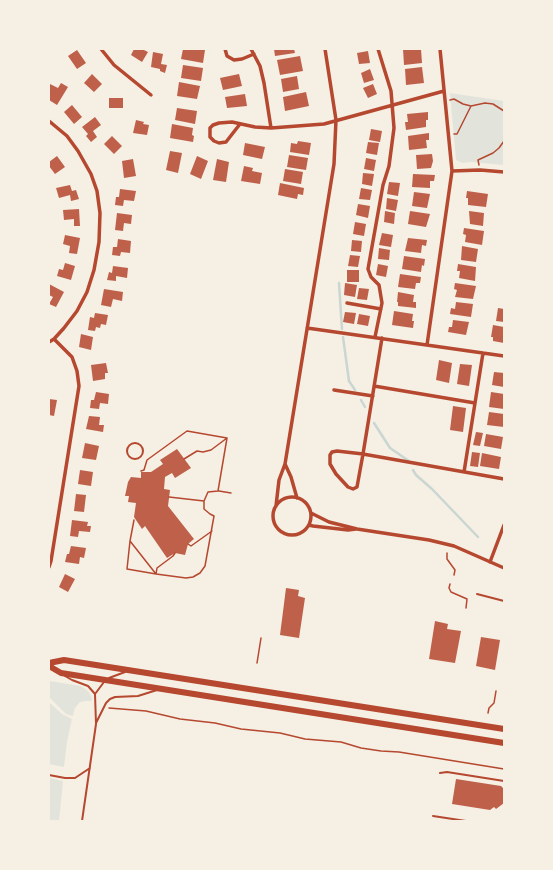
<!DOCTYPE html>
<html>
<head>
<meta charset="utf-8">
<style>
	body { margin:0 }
	#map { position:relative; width:553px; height:870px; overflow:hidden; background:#f6efe4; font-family:Mulish,sans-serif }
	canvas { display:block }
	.frame { position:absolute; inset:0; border:50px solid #f6efe4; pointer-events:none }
</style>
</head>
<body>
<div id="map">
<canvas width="553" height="870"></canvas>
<div class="frame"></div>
</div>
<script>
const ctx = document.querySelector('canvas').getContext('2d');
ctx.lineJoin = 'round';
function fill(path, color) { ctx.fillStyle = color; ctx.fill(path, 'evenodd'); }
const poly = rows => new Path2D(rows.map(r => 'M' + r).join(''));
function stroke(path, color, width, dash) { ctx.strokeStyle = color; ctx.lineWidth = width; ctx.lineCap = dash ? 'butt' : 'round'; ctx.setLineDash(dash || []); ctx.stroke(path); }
fill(poly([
	[450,93,504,101,504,165,471,162,462,163,456,160],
	[49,681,81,686,89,692,92,699,91,701,85,701,80,702,75,708,73,716,66,714,49,697],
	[49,702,62,714,72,719,67,742,64,767,49,764],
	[49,778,63,781,59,821,49,821]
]), '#e2e4dc');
stroke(poly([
	[339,283,342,329],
	[343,337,349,381,355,390],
	[361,400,365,407],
	[374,423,390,448,409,461],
	[413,470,416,475,432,489,478,537]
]), '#c9d6d2', 2.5);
fill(poly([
	[134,49,142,49,148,52,142,62,131,55],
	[183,49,205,50,203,63,181,59],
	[274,49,294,49,295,53,275,56],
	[403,49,421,49,422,63,404,65],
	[77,50,86,63,77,69,68,56],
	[368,51,370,63,359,64,357,53],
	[153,52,163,54,161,64,167,65,165,73,160,71,160,69,151,67],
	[300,56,303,71,280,75,277,60],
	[183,65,203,68,201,81,181,78],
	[422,67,424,83,406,85,405,69],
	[370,69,374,80,364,83,361,73],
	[92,74,102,84,94,92,84,83],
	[239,74,242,86,223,90,220,78],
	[297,76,299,89,283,92,281,79],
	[179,82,200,86,197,99,177,96],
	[61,83,68,87,57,105,49,100,49,86,50,84,58,88],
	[373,84,377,94,368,98,363,88],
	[306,92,309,106,285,111,283,97],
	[245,94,247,106,227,108,225,97],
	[109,98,123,98,123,108,109,108],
	[72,105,82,117,74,124,64,112],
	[177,108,197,111,195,124,175,120],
	[428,112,428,120,426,120,426,127,406,130,405,122,408,122,407,114],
	[95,117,101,125,93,131,97,137,91,142,86,136,88,134,82,127],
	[136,120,144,122,143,124,149,125,147,135,133,133],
	[172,124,193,128,192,135,194,136,193,142,170,138],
	[371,129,382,131,380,142,369,140],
	[429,133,429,140,426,140,427,148,409,150,408,136],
	[112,136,122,146,114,154,104,144],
	[298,141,311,143,309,155,290,152,291,143,297,144],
	[368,142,379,143,377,155,366,153],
	[245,143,265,147,262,159,243,155],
	[170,151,182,153,178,173,166,170],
	[432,154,433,161,431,168,417,169,416,155],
	[289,155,308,158,306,170,287,167],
	[57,156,65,167,55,174,49,166,49,162],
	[197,156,208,161,201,179,190,174],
	[366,158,376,160,374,171,364,169],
	[133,159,136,176,124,178,122,161],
	[217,159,229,162,226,182,213,180],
	[244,166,253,168,252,171,262,173,260,184,241,181],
	[285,169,303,172,301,184,283,181],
	[363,173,374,174,372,186,362,184],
	[413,174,435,175,434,181,430,181,430,188,412,187],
	[389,182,400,183,398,196,387,194],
	[280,183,304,188,303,195,298,194,297,199,278,195],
	[70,185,72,191,76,190,79,199,71,201,70,195,59,198,56,188],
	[361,188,372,190,370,200,359,199],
	[120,189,136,191,134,201,124,200,123,206,115,205,116,197,119,197],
	[467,191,488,194,486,207,468,205,468,198,466,198],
	[414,192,430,194,427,208,412,206],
	[387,198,398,200,396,211,386,209],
	[358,204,370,206,368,218,356,215],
	[79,209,80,226,74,226,74,219,64,220,63,210],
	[385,211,395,213,394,224,384,222],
	[410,211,430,214,426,227,408,224],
	[469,211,484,213,483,226,470,224],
	[117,213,132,215,131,224,124,223,123,231,115,230],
	[355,222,366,224,364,236,353,234],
	[464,228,484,231,482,245,465,242,466,235,463,234],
	[382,233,393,235,391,247,379,245],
	[65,235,80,238,77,254,69,253,70,246,63,244],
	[408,238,427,240,426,246,422,245,421,253,405,251],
	[118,239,131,241,130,253,121,252,120,256,112,255,113,247,117,247],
	[352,240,362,241,361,252,351,251],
	[462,246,478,249,476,262,461,260],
	[379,248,390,250,389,260,378,259],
	[350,255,360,256,358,267,348,266],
	[404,256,425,259,424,266,422,265,421,272,402,269],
	[65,263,75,266,71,280,57,276,59,269,63,270],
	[378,264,388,266,386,277,376,275],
	[458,264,476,267,475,281,459,278,460,271,457,271],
	[113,266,128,268,127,278,116,276,116,281,107,280,109,272,112,273],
	[347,270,359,270,359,282,347,282],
	[400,274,421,277,420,283,416,283,415,289,398,287],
	[345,283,357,285,355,297,344,295],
	[455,283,476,286,473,299,455,297,457,290,454,289],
	[49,284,64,292,56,307,49,304,53,297,49,295],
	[359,288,369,289,367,300,357,299],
	[104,289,123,292,122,301,113,299,111,307,101,305],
	[398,292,414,295,413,302,416,302,416,308,398,306,398,302,397,302],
	[456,302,473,304,471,317,450,314,451,308,455,309],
	[498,308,504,309,504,322,496,321],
	[394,311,413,314,412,321,414,321,413,328,392,325],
	[345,312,356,313,354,324,343,322],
	[95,313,108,315,106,325,101,324,100,328,96,327,95,331,88,330,90,317,94,318],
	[359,314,370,316,368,326,357,324],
	[453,320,469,322,466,335,448,332,449,327,452,327],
	[493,325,504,327,504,343,493,341,493,337,491,337],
	[81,334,93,337,91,350,79,347],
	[439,360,452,363,449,383,436,380],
	[106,363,108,373,105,373,105,379,93,381,91,365],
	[460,364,472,365,469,386,457,384],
	[494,372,504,373,504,387,492,385],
	[96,392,109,394,108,404,100,403,99,409,90,408,91,400,94,400],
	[491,392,504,394,504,409,489,407],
	[49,399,57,400,54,416,49,415],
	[453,406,466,408,463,432,450,430],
	[489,412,504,414,504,427,487,425],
	[89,416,100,417,99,425,104,425,103,432,86,429],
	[476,432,483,433,480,446,473,445],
	[486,434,503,437,501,449,484,446],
	[85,443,99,446,96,460,82,458],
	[177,449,191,468,175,478,172,473,165,477,164,489,170,490,168,506,194,539,188,544,185,555,175,553,167,558,145,526,142,529,134,517,136,503,128,502,129,496,125,496,128,482,131,477,141,478,141,472,151,472,163,464,160,460],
	[472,452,480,453,478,467,470,466],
	[482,453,501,457,499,469,480,466],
	[80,470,93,472,91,486,78,484],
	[76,494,86,495,84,512,74,511],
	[72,520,88,522,87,526,91,526,90,532,79,531,78,537,70,536],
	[71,546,86,548,84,558,80,557,79,564,65,562,67,554,69,554],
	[65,574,75,579,68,592,59,587],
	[286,588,299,590,298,596,305,598,299,638,280,635],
	[435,621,448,624,447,629,461,631,455,663,429,659],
	[481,637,500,640,495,670,476,666],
	[456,779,501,786,504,789,504,803,496,809,494,807,490,810,452,804]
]), '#bf614a');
stroke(poly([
	[450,100,454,99,463,104,471,106,485,103,493,104,504,111],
	[454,134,457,134,471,106],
	[479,165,478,160,493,153,499,148,504,141],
	[184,459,197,451,203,452,211,450,227,438],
	[219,491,231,493],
	[169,497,204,501],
	[134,520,130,541,156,574,186,578,193,577,200,573,205,566,214,516,210,514,204,509,204,501,208,492,218,491,227,438,187,431,147,460,144,470,141,471],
	[130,541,127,569,156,574,157,568,173,556,175,553],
	[188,544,191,546,212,531],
	[447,553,447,559,455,570,454,575],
	[450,584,449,588,451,592,467,599,466,608],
	[257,663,261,638],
	[109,708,146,711,180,719,215,723,241,729,280,733,305,739,341,742,361,748,381,751,399,752,504,769],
	[488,713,489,708,494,703,496,691]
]), '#b5482f', 1.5);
stroke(poly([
	'127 451a8 8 0 1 1 16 0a8 8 0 1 1-16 0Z',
	[477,594,504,601],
	[65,676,72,680,88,686,95,694],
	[109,678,125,672],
	[96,723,106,703,110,699,115,697,138,696,157,690],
	[440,773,447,772,504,781],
	[49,775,65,778,75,778,90,768],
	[433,816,466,821],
	[82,821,96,724,95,694,104,682]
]), '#b5482f', 2);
stroke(poly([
	[101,49,114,65,151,95],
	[225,49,227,56,234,60,242,59,254,54],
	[251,49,260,66,264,83,271,128],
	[49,121,67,136,78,151,91,174,97,191,100,213,99,242,94,270,87,292,77,311,64,328,54,339,49,342],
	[240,124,226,142,219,143,214,141,210,137,210,128,213,125,219,123,232,122,255,127,271,128,324,124,444,91],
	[452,171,480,170,504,172],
	[347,303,381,309],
	[307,328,504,356],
	[375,337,382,303,379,285,371,277,368,269,383,185,389,166,394,128,391,91,378,49],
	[382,338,363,454,504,479],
	[427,345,452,171,440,49],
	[374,386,475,403],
	[334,390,373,396],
	[337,451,363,454,357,487,353,489,348,487,336,474,330,464,330,455,332,452,337,451],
	[285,464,291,477,297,498],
	[464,472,483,353],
	'273 516a19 19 0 1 1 38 0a19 19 0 1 1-38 0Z',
	[276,506,279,480,285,464,334,164,336,120,325,49],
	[311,513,329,522,357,529,429,540,454,546,504,568],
	[309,525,313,526,348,530,356,529],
	[490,562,504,525],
	[49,567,51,561,79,386,77,371,72,357,54,339]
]), '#b5482f', 3.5);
stroke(poly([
	[49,663,64,660,504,729],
	[49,666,61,673,504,743]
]), '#b5482f', 6);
</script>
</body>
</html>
